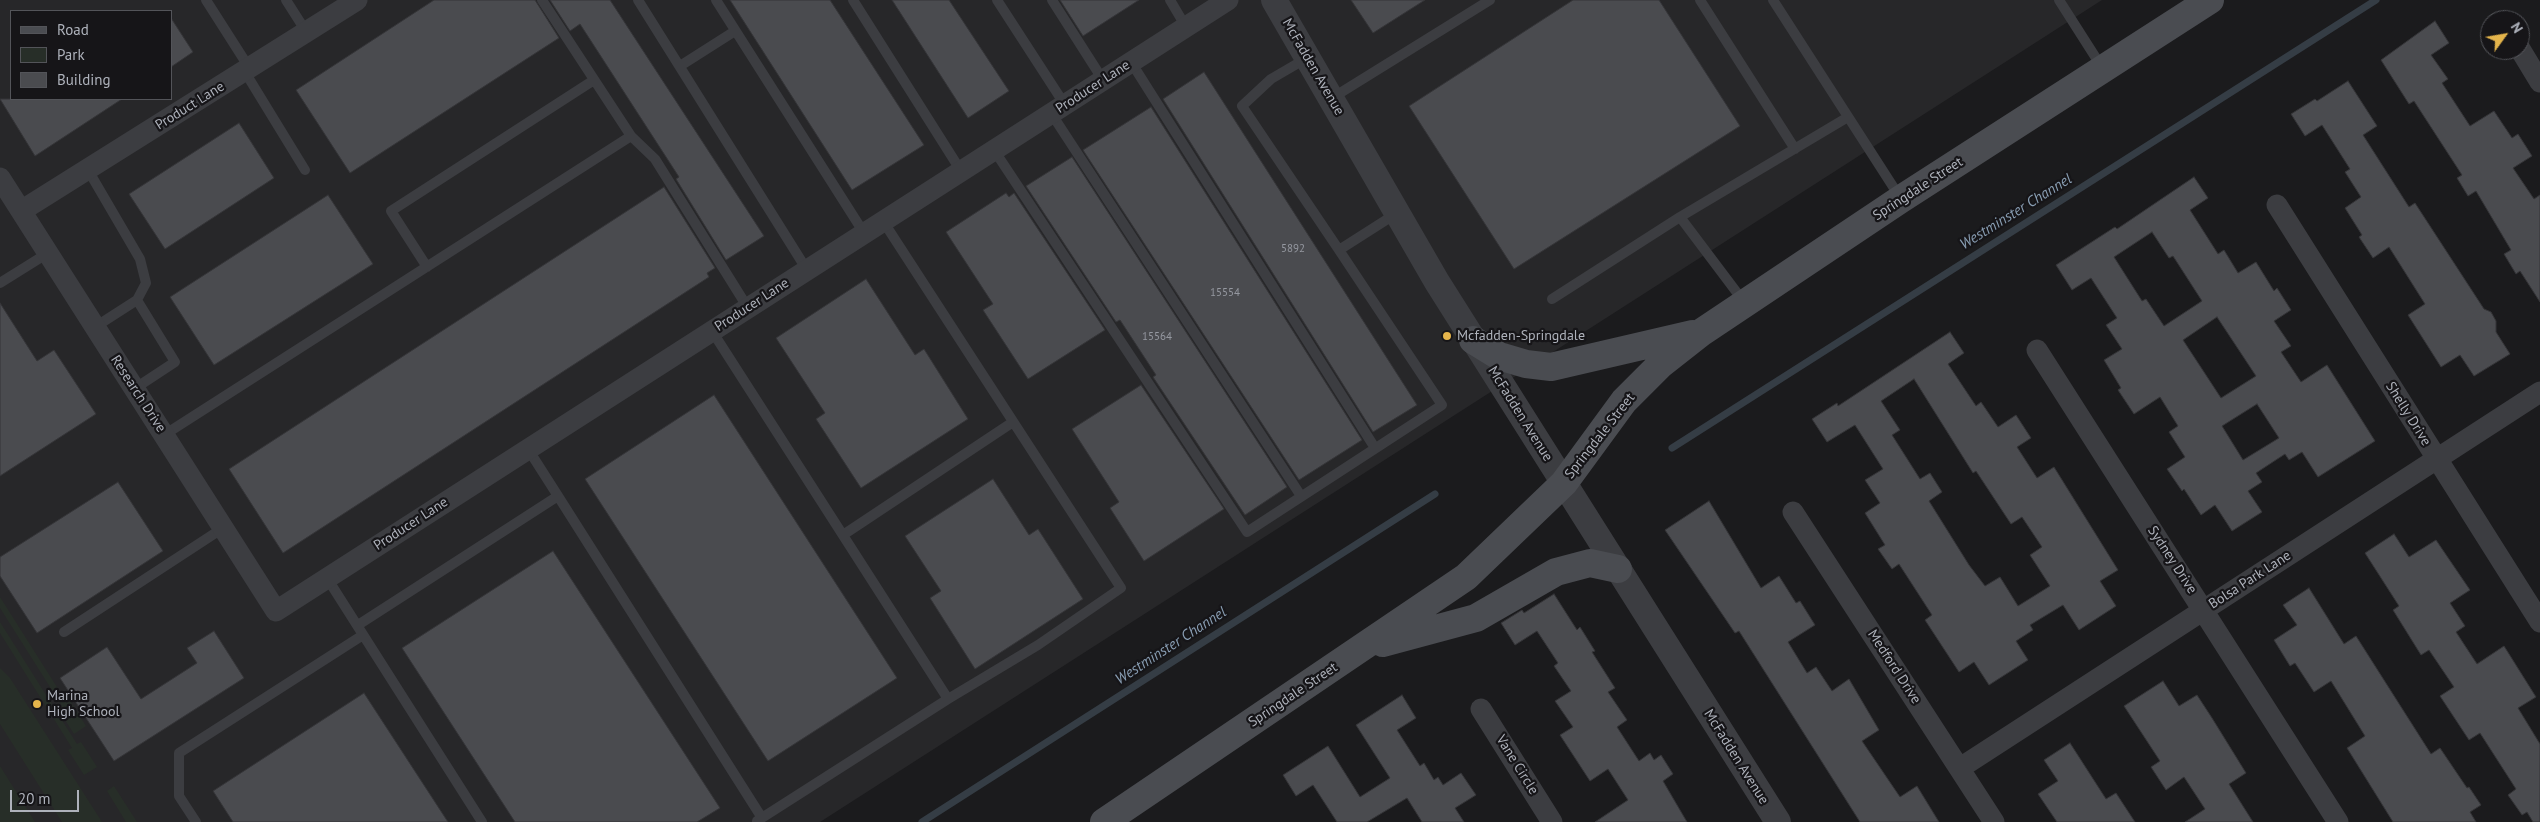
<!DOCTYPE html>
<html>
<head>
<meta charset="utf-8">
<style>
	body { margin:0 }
	#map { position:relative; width:2540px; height:822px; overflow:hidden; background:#1b1b1d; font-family:"PT Sans",sans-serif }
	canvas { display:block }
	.legend { position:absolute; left:10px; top:10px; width:162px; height:90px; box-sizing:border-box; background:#161518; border:1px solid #535459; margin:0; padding:6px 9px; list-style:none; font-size:15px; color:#aeb2bb }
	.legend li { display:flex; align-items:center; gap:10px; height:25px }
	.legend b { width:25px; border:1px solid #535459 }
	.north { position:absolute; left:2480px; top:10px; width:50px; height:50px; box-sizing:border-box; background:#161518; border:1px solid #535459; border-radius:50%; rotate:58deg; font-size:14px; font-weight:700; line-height:20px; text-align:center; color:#aeb2bb }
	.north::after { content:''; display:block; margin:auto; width:18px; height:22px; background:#e4b44b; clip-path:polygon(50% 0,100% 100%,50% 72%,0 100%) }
	.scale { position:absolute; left:10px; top:790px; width:69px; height:22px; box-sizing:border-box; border:2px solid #aeb2bb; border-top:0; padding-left:6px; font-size:15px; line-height:18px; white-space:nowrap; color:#aeb2bb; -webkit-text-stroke:4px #161518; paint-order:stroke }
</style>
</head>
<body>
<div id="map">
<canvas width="2540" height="822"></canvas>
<ul class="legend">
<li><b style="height:6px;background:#4a4c51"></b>Road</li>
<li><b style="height:14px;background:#272e28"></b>Park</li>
<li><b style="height:14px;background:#4a4b4f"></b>Building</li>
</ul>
<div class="north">N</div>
<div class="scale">20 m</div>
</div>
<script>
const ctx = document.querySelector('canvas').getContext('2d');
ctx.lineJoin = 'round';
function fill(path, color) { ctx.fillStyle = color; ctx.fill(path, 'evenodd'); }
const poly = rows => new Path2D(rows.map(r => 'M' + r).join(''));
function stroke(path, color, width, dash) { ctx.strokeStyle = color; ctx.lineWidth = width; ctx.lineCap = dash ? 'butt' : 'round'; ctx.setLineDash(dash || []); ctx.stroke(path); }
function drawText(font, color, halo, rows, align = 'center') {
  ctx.font = font + ' "PT Sans",sans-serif'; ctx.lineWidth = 4.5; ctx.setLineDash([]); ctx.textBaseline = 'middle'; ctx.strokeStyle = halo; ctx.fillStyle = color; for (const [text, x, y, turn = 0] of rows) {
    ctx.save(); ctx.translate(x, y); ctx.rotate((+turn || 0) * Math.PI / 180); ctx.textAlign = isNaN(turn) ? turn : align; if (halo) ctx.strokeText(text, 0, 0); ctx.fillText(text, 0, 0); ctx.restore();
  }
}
fill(poly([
	[0,0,2102,0,820,822,0,822],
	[11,11,171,11,171,99,11,99]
]), '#272729');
fill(poly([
	[0,597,67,703,70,701,86,726,74,734,58,709,62,706,0,608],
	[0,622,77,744,81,742,97,767,84,775,68,750,72,748,0,633],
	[0,668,10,678,102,822,62,822,0,724],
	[0,766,35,822,0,822],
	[114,786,137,822,126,822,107,791]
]), '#272e28');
stroke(poly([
	[1672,448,2376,0],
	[922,822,1435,494]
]), '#353d45', 7);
const building = poly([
	[434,0,535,0,559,38,350,173,296,90,434,0],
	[550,0,610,0,764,236,726,260,676,179,679,177,580,24,570,31,550,0],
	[730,0,830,0,924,145,852,190,730,0],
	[892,0,949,0,1009,91,968,118,892,0],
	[1060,0,1139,0,1083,36,1060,0],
	[1351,0,1425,0,1373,33,1351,0],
	[1573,0,1659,0,1740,126,1514,269,1409,106,1573,0],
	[171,18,193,52,171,67,171,18],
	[2435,21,2449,43,2431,55,2448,79,2442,83,2470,126,2494,111,2512,138,2518,134,2532,156,2513,168,2534,199,2540,195,2540,302,2520,271,2516,274,2504,254,2511,250,2476,191,2468,196,2457,178,2462,175,2414,101,2409,104,2381,60,2435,21],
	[1204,72,1417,405,1373,432,1163,99,1204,72],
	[2348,81,2377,126,2363,135,2409,207,2415,203,2484,309,2491,312,2496,321,2496,332,2510,354,2474,376,2460,355,2441,367,2408,315,2425,304,2389,247,2373,258,2359,237,2362,235,2345,208,2361,197,2345,172,2350,169,2322,125,2305,136,2291,114,2315,99,2317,101,2348,81],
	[0,99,122,99,35,156,0,99],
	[1151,107,1362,440,1299,480,1083,150,1151,107],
	[239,123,274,178,165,249,129,194,239,123],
	[1072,157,1287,487,1245,515,1153,377,1156,375,1120,320,1116,322,1026,186,1072,157],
	[2194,177,2208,198,2190,210,2218,254,2224,250,2238,273,2256,262,2274,291,2277,288,2291,310,2274,321,2291,346,2281,352,2301,382,2327,365,2375,441,2318,477,2302,452,2289,460,2285,454,2256,473,2262,482,2248,491,2262,512,2232,531,2215,505,2201,515,2184,489,2182,491,2167,469,2185,457,2169,432,2178,426,2160,397,2134,414,2118,390,2121,388,2104,360,2122,349,2106,325,2117,318,2091,278,2072,290,2056,265,2115,227,2117,229,2194,177],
	[2152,232,2169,258,2173,256,2202,301,2164,326,2146,299,2142,301,2114,257,2152,232],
	[2217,317,2256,376,2221,398,2183,340,2217,317],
	[2257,404,2279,438,2243,460,2222,426,2257,404],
	[664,187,715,268,707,273,709,277,283,553,229,469,664,187],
	[1006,193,1009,197,1014,193,1105,330,1028,379,983,310,993,304,946,232,1006,193],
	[328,195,373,264,214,365,170,297,328,195],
	[866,279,915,355,924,349,968,419,861,488,816,419,825,413,776,338,866,279],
	[0,303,37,361,54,350,96,414,0,476,0,303],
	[1950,332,1964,353,1948,364,1976,406,1981,402,1998,427,2016,415,2031,438,2017,447,2037,478,2054,467,2118,570,2100,581,2116,606,2079,630,2063,605,2030,625,2033,630,2016,641,2028,660,1989,685,1974,662,1959,672,1925,620,1932,615,1899,564,1892,569,1878,549,1885,545,1865,513,1880,503,1865,480,1883,469,1855,425,1827,442,1812,419,1837,403,1838,406,1950,332],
	[1914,379,1973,473,1976,471,2011,524,2022,517,2042,547,2030,555,2050,586,2018,606,2000,577,1985,586,1969,565,1929,501,1942,492,1930,473,1920,479,1892,435,1900,430,1881,401,1914,379],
	[1141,385,1224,509,1144,561,1110,508,1119,502,1072,429,1141,385],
	[714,395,897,678,768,761,585,479,714,395],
	[993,479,1029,535,1038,529,1083,599,975,669,930,598,941,591,905,536,993,479],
	[118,482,163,551,37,633,0,576,0,557,118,482],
	[1709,501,1761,588,1779,576,1796,603,1800,601,1815,625,1788,642,1807,673,1816,667,1832,691,1849,679,1879,730,1862,741,1900,797,1917,786,1939,822,1860,822,1739,631,1735,633,1665,530,1709,501],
	[2394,534,2409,557,2436,540,2470,590,2450,603,2465,626,2456,632,2477,664,2504,646,2536,697,2518,708,2540,744,2540,822,2533,822,2527,812,2522,815,2508,795,2516,789,2480,733,2469,740,2440,696,2454,687,2429,650,2421,655,2393,610,2399,606,2365,553,2394,534],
	[553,551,720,808,697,822,515,822,402,648,553,551],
	[2309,588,2344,644,2356,636,2431,754,2440,748,2467,788,2469,787,2481,805,2470,812,2476,822,2393,822,2347,748,2365,736,2331,681,2314,692,2295,663,2290,666,2274,640,2297,625,2283,605,2309,588],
	[1554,594,1577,630,1580,627,1595,651,1592,652,1615,688,1608,692,1627,720,1617,727,1639,761,1650,753,1654,760,1661,755,1673,774,1663,781,1687,822,1595,822,1628,800,1608,769,1590,781,1560,735,1573,727,1555,701,1571,691,1554,666,1558,663,1537,631,1515,645,1501,623,1522,610,1524,613,1554,594],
	[214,631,244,678,114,761,60,678,107,647,141,699,197,663,187,648,214,631],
	[2163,681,2179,706,2197,695,2212,718,2246,773,2229,784,2253,822,2185,822,2205,809,2184,777,2166,790,2151,767,2160,761,2124,706,2163,681],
	[364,693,448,822,233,822,213,791,364,693],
	[1402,695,1416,718,1397,730,1420,766,1424,763,1434,780,1438,777,1443,785,1461,773,1476,795,1455,808,1464,822,1422,822,1407,798,1367,822,1337,822,1313,785,1296,796,1283,775,1328,746,1360,797,1390,778,1356,725,1402,695],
	[2070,743,2106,799,2116,793,2135,822,2057,822,2038,794,2058,781,2044,760,2070,743]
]);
fill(building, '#4a4b4f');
stroke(building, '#353538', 1);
stroke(poly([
	[206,0,250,69],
	[286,0,307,33],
	[638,0,807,270],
	[716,0,864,233],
	[853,0,961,171],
	[997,0,1065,105],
	[1052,0,1103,80],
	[1170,0,1186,27],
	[1700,0,1795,149],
	[1773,0,1901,199],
	[2059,0,2103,69],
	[1307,58,1271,79,1242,106,1339,250,1397,213],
	[1131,62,1375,448],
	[680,66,735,31],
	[245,72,305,170],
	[1332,98,1490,0],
	[1051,113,1301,496],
	[631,136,655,159,748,308],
	[994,150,1247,532,1442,405,1339,250],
	[88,170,140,259,146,283,137,300,95,327],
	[1680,217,1744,302],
	[427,267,391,211,594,80],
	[0,283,48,253],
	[1552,299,1680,217,1848,117],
	[712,331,948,699,1038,645,1121,588,883,221],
	[134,389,175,362,137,300],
	[164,435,631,136,542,0],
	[558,496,762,818],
	[843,535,1013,422],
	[327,578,482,822],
	[358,625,558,496,528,449],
	[64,632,223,528],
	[757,821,948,699],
	[196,822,179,796,179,753,363,635]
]), '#3c3d41', 10);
stroke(poly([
	[2520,49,2540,82],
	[0,178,276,611,1228,0],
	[2277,205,2540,622],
	[21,211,357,0],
	[2037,350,2338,822],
	[1793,512,1994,822],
	[1481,709,1552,822],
	[1960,768,2540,392]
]), '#3c3d41', 21);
stroke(poly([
	[1274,0,1437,282,1778,822]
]), '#3c3d41', 26);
stroke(poly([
	[1473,340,1499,356,1526,364,1551,367,1693,334],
	[1383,643,1476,618,1556,572,1590,563,1618,569],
	[1104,822,1466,577,1564,483,1624,401,1660,365,1702,332,1901,199,2210,0]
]), '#4a4c51', 28);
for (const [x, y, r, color] of [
	[1447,336,5,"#e4b44b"],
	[37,704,5,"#e4b44b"]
]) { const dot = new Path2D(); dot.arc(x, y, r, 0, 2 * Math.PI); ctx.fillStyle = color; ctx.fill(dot); stroke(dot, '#161518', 2); }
drawText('11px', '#9598a0', null, [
	["5892",1293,249],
	["15554",1225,293],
	["15564",1157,337]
]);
drawText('14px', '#aeb2bb', '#161518', [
	["McFadden Avenue",1313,67,60],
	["Producer Lane",1093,87,-33],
	["Product Lane",190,106,-32],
	["Springdale Street",1918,189,-33],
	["Producer Lane",752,305,-33],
	["Research Drive",138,394,57],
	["McFadden Avenue",1520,414,58],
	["Shelly Drive",2408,414,58],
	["Springdale Street",1600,436,-52],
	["Producer Lane",411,524,-33],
	["Sydney Drive",2172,560,57],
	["Bolsa Park Lane",2250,580,-33],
	["Medford Drive",1894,667,57],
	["Springdale Street",1293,695,-34],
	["McFadden Avenue",1736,757,58],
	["Vane Circle",1517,765,58]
]);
drawText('14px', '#aeb2bb', '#161518', [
	["Mcfadden-Springdale",1457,336],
	["Marina",47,696],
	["High School",47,712]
], 'left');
drawText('italic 15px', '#899eb3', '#161518', [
	["Westminster Channel",2016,212,-32],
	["Westminster Channel",1171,646,-33]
]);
</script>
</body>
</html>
